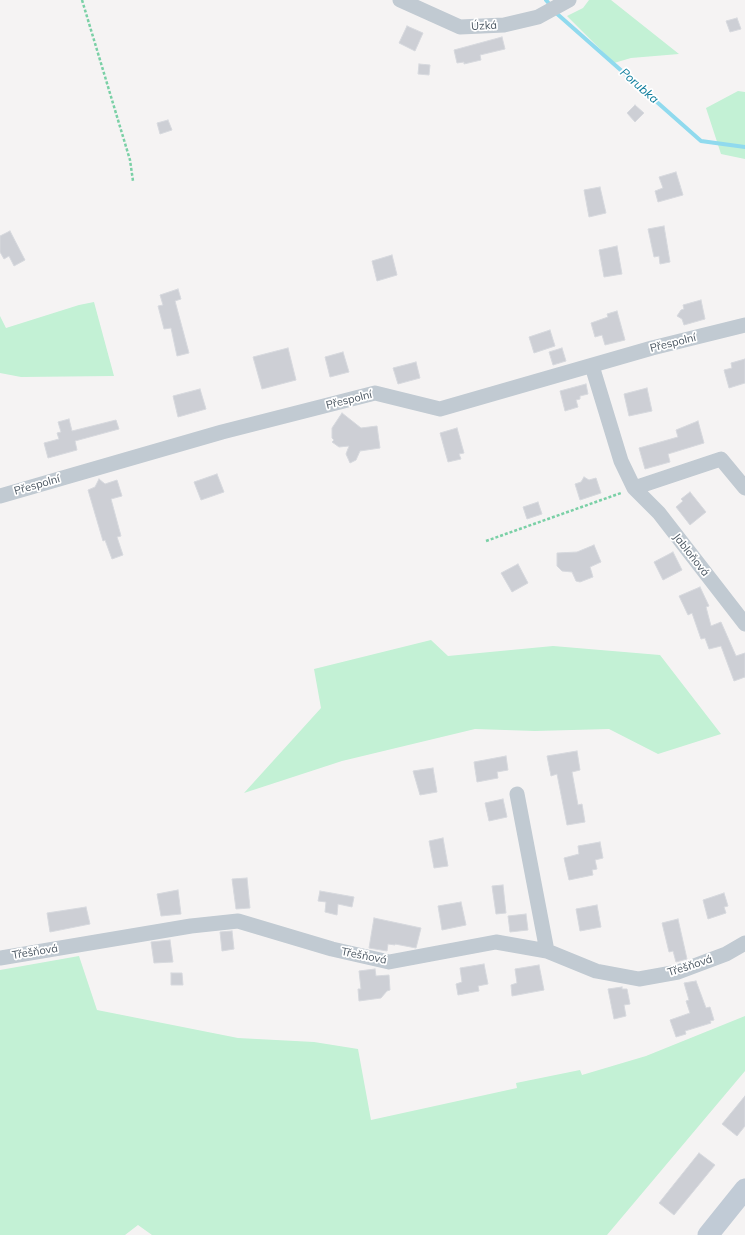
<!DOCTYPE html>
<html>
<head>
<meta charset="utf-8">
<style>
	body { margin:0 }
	canvas { display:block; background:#f5f3f3 }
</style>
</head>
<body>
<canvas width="745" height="1235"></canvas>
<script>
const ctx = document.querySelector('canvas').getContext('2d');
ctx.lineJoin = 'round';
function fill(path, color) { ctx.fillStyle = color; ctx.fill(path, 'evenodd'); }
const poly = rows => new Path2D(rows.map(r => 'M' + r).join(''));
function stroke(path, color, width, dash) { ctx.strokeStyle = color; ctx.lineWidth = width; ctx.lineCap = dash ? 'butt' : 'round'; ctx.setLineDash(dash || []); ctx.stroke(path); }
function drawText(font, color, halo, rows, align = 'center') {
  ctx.font = font + ' Mulish,sans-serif'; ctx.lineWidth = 3.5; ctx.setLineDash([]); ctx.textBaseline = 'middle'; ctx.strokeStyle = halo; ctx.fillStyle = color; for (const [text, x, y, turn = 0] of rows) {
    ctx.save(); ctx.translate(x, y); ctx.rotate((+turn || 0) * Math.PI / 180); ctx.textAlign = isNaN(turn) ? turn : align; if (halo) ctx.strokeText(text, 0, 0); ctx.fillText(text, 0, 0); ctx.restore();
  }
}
fill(poly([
	[589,0,611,0,679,54,631,58,614,63,567,16,583,8],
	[738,91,745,92,745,159,721,154,706,108],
	[94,302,114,376,21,377,0,373,0,316,6,328,79,305],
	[431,640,448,656,553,646,660,655,721,734,658,754,609,729,535,731,475,729,342,761,244,793,321,708,314,669],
	[79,956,97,1010,238,1038,314,1042,358,1049,371,1120,517,1088,516,1083,580,1070,582,1075,646,1056,745,1016,745,1071,607,1235,152,1235,138,1225,125,1235,0,1235,0,970]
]), '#c3f1d5');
stroke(poly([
	[546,0,551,6],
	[555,12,701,141,745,147]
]), '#90daee', 4);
const building = poly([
	[737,18,741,29,730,32,726,21,737,18],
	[407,26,423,33,415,51,399,43,407,26],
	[502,37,505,49,480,55,481,60,464,64,464,62,457,63,454,50,502,37],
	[419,64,430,65,429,75,418,74,419,64],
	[635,105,644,113,635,122,627,113,635,105],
	[168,120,172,130,160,134,157,123,168,120],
	[676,172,683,195,658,202,655,191,663,188,659,177,676,172],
	[600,187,606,213,589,217,584,190,600,187],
	[664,226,670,262,660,264,659,256,654,257,648,229,664,226],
	[10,231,25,260,14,266,9,256,4,259,0,252,0,236,10,231],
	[617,246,622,274,604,277,599,250,617,246],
	[392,255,397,275,377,281,372,261,392,255],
	[178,289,181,299,175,301,189,353,177,356,171,328,164,329,158,306,163,305,160,295,178,289],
	[701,300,705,319,684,325,682,319,677,316,681,310,684,309,683,305,701,300],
	[617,311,625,340,605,345,602,335,595,337,591,323,608,317,607,314,617,311],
	[550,330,555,346,534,353,529,337,550,330],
	[288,348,296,380,262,389,253,357,288,348],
	[562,348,566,361,553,365,549,352,562,348],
	[343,352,349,372,330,377,325,357,343,352],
	[745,359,745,383,729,388,724,370,732,368,731,363,745,359],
	[416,362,420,378,398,384,393,368,416,362],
	[586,384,588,394,580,396,580,399,576,400,578,407,565,411,560,391,586,384],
	[647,388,652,411,629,416,624,394,647,388],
	[200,389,206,409,178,417,173,396,200,389],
	[342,413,361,428,377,426,380,448,360,451,356,460,350,463,346,454,349,446,339,447,332,442,334,440,332,438,332,428,342,413],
	[69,419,72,431,116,420,119,429,75,441,77,450,48,458,44,443,59,439,57,433,61,432,58,422,69,419],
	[698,421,704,443,668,454,670,462,645,469,639,448,678,437,676,430,698,421],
	[457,428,464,453,459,454,461,459,448,462,440,433,457,428],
	[217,474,224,492,201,500,194,482,217,474],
	[584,477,589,480,596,478,601,493,580,500,575,484,581,482,584,477],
	[99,479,105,484,117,480,122,496,111,499,121,536,117,537,123,555,112,559,105,540,103,541,88,490,95,487,99,479],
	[690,492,706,512,690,525,676,507,683,501,681,499,690,492],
	[538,502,542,514,527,519,523,507,538,502],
	[594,545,601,562,590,567,593,577,580,582,576,581,572,572,562,571,557,566,557,553,577,552,594,545],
	[673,552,682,570,663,580,654,562,673,552],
	[518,564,528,583,512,592,501,573,518,564],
	[700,587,709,606,706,607,711,626,721,622,736,656,745,653,745,677,734,681,721,646,709,649,705,638,701,639,692,613,688,615,679,596,700,587],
	[577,751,580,770,572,772,578,805,582,804,585,822,567,825,557,774,551,776,547,756,577,751],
	[506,756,508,770,497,772,498,778,477,782,474,762,506,756],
	[433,768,437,792,420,795,413,771,433,768],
	[503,799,507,817,489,821,485,803,503,799],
	[443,838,448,866,434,868,429,841,443,838],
	[600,842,603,858,595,860,597,869,592,870,593,875,569,880,564,858,579,854,578,846,600,842],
	[247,878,250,908,236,909,232,879,247,878],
	[503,885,506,913,496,914,492,886,503,885],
	[178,890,181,914,161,916,157,894,178,890],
	[320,891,354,897,352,907,338,904,337,915,325,912,326,902,318,901,320,891],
	[724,893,728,906,724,907,726,913,708,919,703,900,724,893],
	[461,902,466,925,442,930,438,906,461,902],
	[597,905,601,927,580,931,576,909,597,905],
	[86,907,90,924,50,932,47,913,86,907],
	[526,914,528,930,510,932,508,916,526,914],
	[374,918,421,928,416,948,395,944,395,945,388,944,387,951,369,948,374,918],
	[678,919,687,959,676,962,673,951,669,952,662,923,678,919],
	[232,931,234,949,222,951,220,932,232,931],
	[170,940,173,962,154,963,151,942,170,940],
	[484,964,488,984,478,986,479,991,458,995,456,984,462,982,460,968,484,964],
	[539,965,544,990,512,996,511,985,517,983,515,969,539,965],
	[375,969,376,976,389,975,390,990,387,991,381,998,359,1001,358,989,361,989,359,971,375,969],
	[171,973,182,973,183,985,171,985,171,973],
	[696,981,706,1008,710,1007,714,1020,710,1021,711,1023,685,1031,686,1034,676,1037,670,1020,690,1013,686,1001,689,1000,684,983,696,981],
	[622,987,622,989,627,989,630,1004,624,1005,626,1016,614,1019,608,989,622,987],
	[745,1096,745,1126,737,1136,722,1124,745,1096],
	[699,1153,715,1165,674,1215,659,1203,699,1153]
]);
fill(building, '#cdcfd5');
stroke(building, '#d7d9de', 1);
stroke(poly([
	[82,0,130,160,133,181],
	[486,541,621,493]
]), '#7ad0a6', 2.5, [3, 2]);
stroke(poly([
	[400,0,460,27,504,25,538,17,569,0],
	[592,366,621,461,634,488,659,513,745,624],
	[634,488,721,459,745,488],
	[0,496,222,432,375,393,440,409,652,348,745,325],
	[517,794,547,951],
	[0,958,191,926,238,921,332,949,389,962,496,942,547,951,596,971,639,979,678,972,726,954,745,943]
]), '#c1cad2', 15);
stroke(poly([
	[708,1235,745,1189]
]), '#c1cbd6', 21);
drawText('11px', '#4a5661', '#fff', [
	["Úzká",484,26,-3],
	["Přespolní",673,343,-14],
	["Přespolní",349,400,-14],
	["Přespolní",37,485,-16],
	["Jabloňová",691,555,52],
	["Třešňová",35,952,-9],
	["Třešňová",364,956,11],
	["Třešňová",690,966,-18]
]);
drawText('italic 12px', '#0c7c9b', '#fff', [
	["Porubka",639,86,41]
]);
</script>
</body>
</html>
